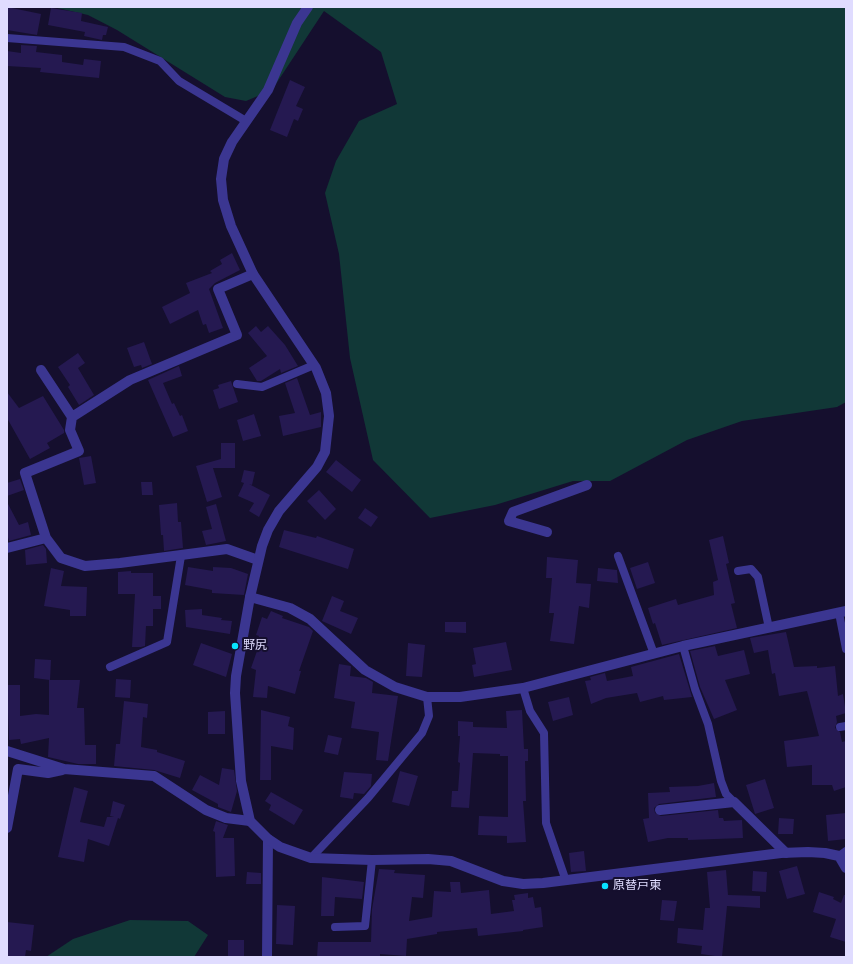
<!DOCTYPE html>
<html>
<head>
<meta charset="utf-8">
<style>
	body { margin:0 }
	#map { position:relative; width:853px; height:964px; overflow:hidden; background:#150f2e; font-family:Helvetica,sans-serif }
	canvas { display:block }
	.frame { position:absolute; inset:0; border:8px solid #e0dcff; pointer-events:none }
</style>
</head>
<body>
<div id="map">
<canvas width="853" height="964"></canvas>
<div class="frame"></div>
</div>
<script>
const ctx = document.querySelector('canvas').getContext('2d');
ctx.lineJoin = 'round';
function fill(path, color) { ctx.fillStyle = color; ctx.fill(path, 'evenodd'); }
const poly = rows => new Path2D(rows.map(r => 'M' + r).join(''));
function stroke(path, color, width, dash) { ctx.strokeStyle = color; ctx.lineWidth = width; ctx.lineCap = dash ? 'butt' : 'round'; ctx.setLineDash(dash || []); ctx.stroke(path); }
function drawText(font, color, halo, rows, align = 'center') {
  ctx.font = font + ' Helvetica,"Noto Sans JP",sans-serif'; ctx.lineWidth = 4; ctx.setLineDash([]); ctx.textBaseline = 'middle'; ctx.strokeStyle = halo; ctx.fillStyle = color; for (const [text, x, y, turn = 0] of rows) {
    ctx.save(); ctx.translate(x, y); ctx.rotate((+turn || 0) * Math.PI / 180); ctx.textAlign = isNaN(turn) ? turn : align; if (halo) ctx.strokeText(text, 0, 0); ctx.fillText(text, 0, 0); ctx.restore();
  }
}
fill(poly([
	[53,7,846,7,846,402,837,407,742,421,687,440,610,481,573,481,495,505,430,518,373,460,350,358,339,254,325,193,336,161,359,121,397,104,381,52,324,11,272,90,246,101,225,97,117,30,88,15],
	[130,920,188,921,208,935,194,957,46,957,73,939]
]), '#113837');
fill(poly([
	[7,7,41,14,37,35,7,30],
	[51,8,82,13,81,21,108,27,106,35,103,35,102,40,84,36,85,32,48,25],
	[21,45,37,46,36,52,62,55,62,62,83,65,84,59,101,61,99,78,40,72,41,68,7,66,7,51,21,53],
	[290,80,305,87,296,106,303,109,298,121,294,119,287,137,270,130],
	[232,253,240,270,215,283,209,289,223,328,209,333,206,324,203,325,198,310,170,324,162,307,190,293,186,283,212,273,210,271,222,264,220,260],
	[256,326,261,332,268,326,285,345,298,366,281,373,280,369,261,381,257,381,249,368,267,356,248,333],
	[144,342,152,364,142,368,141,365,134,367,127,348],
	[78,353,85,363,78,368,94,395,79,405,68,387,70,385,58,367],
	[179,366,182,376,163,383,172,404,174,403,180,416,182,415,188,431,173,437,148,380],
	[297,378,310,415,321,412,321,427,283,436,279,416,295,413,285,383],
	[231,381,238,402,219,409,213,390,219,388,218,385],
	[7,392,19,408,43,396,64,430,64,433,47,443,50,448,30,459,7,418],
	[254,414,261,436,243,441,237,420],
	[221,443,235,443,235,468,213,468,222,497,207,502,196,466,221,459],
	[91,456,96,483,84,485,79,458],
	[336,460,361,480,352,492,326,472],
	[244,470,255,472,252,485,249,484,270,495,259,517,249,511,254,503,238,496,244,483,241,482],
	[20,479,24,490,7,496,7,483],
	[141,482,152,482,153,495,142,495],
	[319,490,336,509,325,520,307,501],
	[7,502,19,525,28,522,31,535,9,541,7,534],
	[177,503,178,522,181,522,183,548,164,551,163,535,161,535,159,505],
	[216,504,226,541,206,545,202,531,212,529,206,507],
	[365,508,378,517,371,527,358,518],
	[284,530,316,538,317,536,354,549,348,569,279,547],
	[723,536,729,563,726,564,735,603,731,604,737,628,662,645,655,623,653,624,648,608,676,599,678,605,714,595,713,582,718,580,709,540],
	[43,545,46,549,47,563,26,565,25,550],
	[547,557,578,560,576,583,591,584,589,608,579,606,574,644,550,641,554,613,549,613,552,578,546,578],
	[648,562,655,583,637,589,630,568],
	[188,567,213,571,213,567,231,568,248,574,244,595,212,593,212,590,185,585],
	[51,568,64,571,61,586,87,587,86,616,70,616,70,610,44,606],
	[598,568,617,570,618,583,597,581],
	[131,571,131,573,153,573,153,596,161,596,161,609,153,609,153,626,146,626,145,646,141,647,132,647,135,594,118,594,118,572],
	[332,596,344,601,340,611,358,618,351,634,322,621],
	[202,609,202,615,222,618,221,620,232,621,230,634,186,627,185,610],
	[271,611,283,616,282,618,309,627,313,631,299,671,301,671,295,694,268,686,267,698,253,697,256,670,251,668,257,651,254,650,259,636,256,635,262,617,267,619],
	[445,622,466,622,466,633,445,632],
	[786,632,794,667,817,666,817,668,835,666,838,696,843,694,846,713,836,716,837,722,835,728,840,732,842,742,846,741,846,787,834,791,832,785,812,785,812,765,787,767,784,741,819,736,807,691,779,696,775,673,772,674,768,650,754,653,750,638],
	[506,642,512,670,474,677,472,665,476,664,473,648],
	[201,643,232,654,226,677,193,665],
	[408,643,425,645,422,677,406,676],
	[715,646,718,656,744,650,750,674,725,680,737,710,714,719,700,687,690,651],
	[679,654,692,697,664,700,663,696,640,702,637,693,606,698,591,704,585,681,591,680,590,677,605,673,607,681,633,676,631,667],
	[35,659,51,660,50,680,34,678],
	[339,664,351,666,350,676,366,678,373,682,372,693,398,696,388,761,376,760,379,732,351,728,355,702,334,698],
	[116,679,131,680,130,698,115,697],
	[49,680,80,680,77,708,84,708,85,745,96,745,96,764,78,764,48,757,49,738,21,744,20,739,9,740,7,685,20,685,20,716,36,714,49,715],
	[569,697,573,715,553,721,548,702],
	[124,701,148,704,147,718,143,717,141,747,157,750,157,752,185,761,180,778,154,770,114,766,116,744,120,744],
	[261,710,290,717,288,726,294,728,293,750,271,746,271,780,260,780],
	[522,710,524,749,528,749,528,761,525,761,526,801,523,801,526,842,507,843,507,836,478,835,479,816,508,817,508,756,500,756,500,754,473,753,469,808,451,807,452,791,458,791,460,763,458,762,460,736,458,736,458,721,473,722,473,727,507,728,506,711],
	[225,711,225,734,208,734,208,712],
	[328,735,342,738,338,755,324,752],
	[222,768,234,770,237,791,231,812,218,807,218,804,192,790,200,775,219,785],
	[400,771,418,776,409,806,392,802],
	[344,772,372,774,371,786,364,794,354,793,353,799,340,797],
	[765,779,774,808,755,814,746,785],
	[714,783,716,797,659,804,654,808,655,813,661,816,718,810,719,818,723,818,724,821,742,820,743,838,688,840,688,838,668,838,648,842,643,819,649,818,648,793,670,792,669,787,698,786],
	[74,787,88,791,80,822,104,827,107,817,114,817,110,816,113,801,125,805,120,819,118,818,109,846,88,839,84,862,58,857],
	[271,792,303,810,294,825,269,810,271,805,265,801],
	[846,813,846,839,828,841,826,815],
	[779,818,794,819,793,834,778,834],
	[216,821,228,825,223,838,234,838,235,876,216,877,215,832,213,831],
	[584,851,586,871,571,872,569,853],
	[797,866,805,894,787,899,779,871],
	[379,869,395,870,394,873,425,875,423,898,412,897,409,921,432,917,434,891,451,892,450,882,460,882,461,893,489,890,491,914,514,911,512,900,515,900,514,895,528,893,528,898,533,897,535,908,541,907,543,927,523,930,523,931,478,936,477,928,437,932,437,934,407,939,406,956,380,954,380,957,317,957,318,942,371,942,372,909],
	[726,870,728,895,760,896,760,908,727,906,722,957,701,954,702,946,677,943,678,928,703,930,705,908,710,908,707,872],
	[753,871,767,872,766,892,752,891],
	[247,872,261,873,261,884,246,884],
	[322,877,364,882,362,899,335,897,334,916,321,916],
	[819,892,834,897,833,899,841,903,844,895,846,895,846,942,830,937,836,919,813,912],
	[662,900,677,901,674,921,660,920],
	[277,905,295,906,293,945,276,944],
	[7,922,34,925,31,951,26,950,25,957,7,957],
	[228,940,244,940,244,957,228,957]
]), '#251951');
stroke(poly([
	[7,38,124,47,160,61,179,81,246,121],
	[237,384,262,387,314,365],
	[618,556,654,654],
	[738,571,751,569,758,577,769,628],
	[839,613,846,649],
	[683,646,695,689,708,724,721,781,726,794,734,802],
	[110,667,167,642,181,556],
	[523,688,530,711,544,733,546,823,566,881],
	[840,727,846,726],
	[839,856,846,851],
	[311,858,368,798,422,733,429,716,427,697],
	[335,927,365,926,372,860]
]), '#3b3691', 8);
stroke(poly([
	[253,274,218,289,237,335,130,380,72,417,70,430,79,451,25,473,46,538,61,558,85,566,120,563,227,549,258,560],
	[41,370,72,417],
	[547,532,509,521,513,512,587,485],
	[7,548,46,538],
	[250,597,290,608,310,619,365,670,395,687,427,697,460,697,523,688,683,646,846,611],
	[7,751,64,769,154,776,206,810,226,818,250,821],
	[660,810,734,802,786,853],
	[7,828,18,769,48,773,62,770],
	[267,957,268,839]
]), '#3b3691', 10);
stroke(poly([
	[308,7,297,23,268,90,232,142,224,159,221,179,223,200,231,226,253,274,316,368,326,393,329,416,325,452,317,467,279,511,268,530,262,546,250,597,236,676,235,693,241,781,250,821,268,839,280,847,311,858,372,860,428,859,451,861,503,881,523,884,543,883,781,853,808,852,825,853,839,856,846,868]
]), '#3b3691', 10);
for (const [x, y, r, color] of [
	[235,646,4,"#08e3ff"],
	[605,886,4,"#08e3ff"]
]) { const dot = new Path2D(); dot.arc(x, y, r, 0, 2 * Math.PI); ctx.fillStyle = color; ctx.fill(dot); stroke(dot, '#150f2e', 1.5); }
drawText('12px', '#e0dcff', '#150f2e', [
	["野尻",243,646],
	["原替戸東",613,886]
], 'left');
</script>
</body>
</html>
